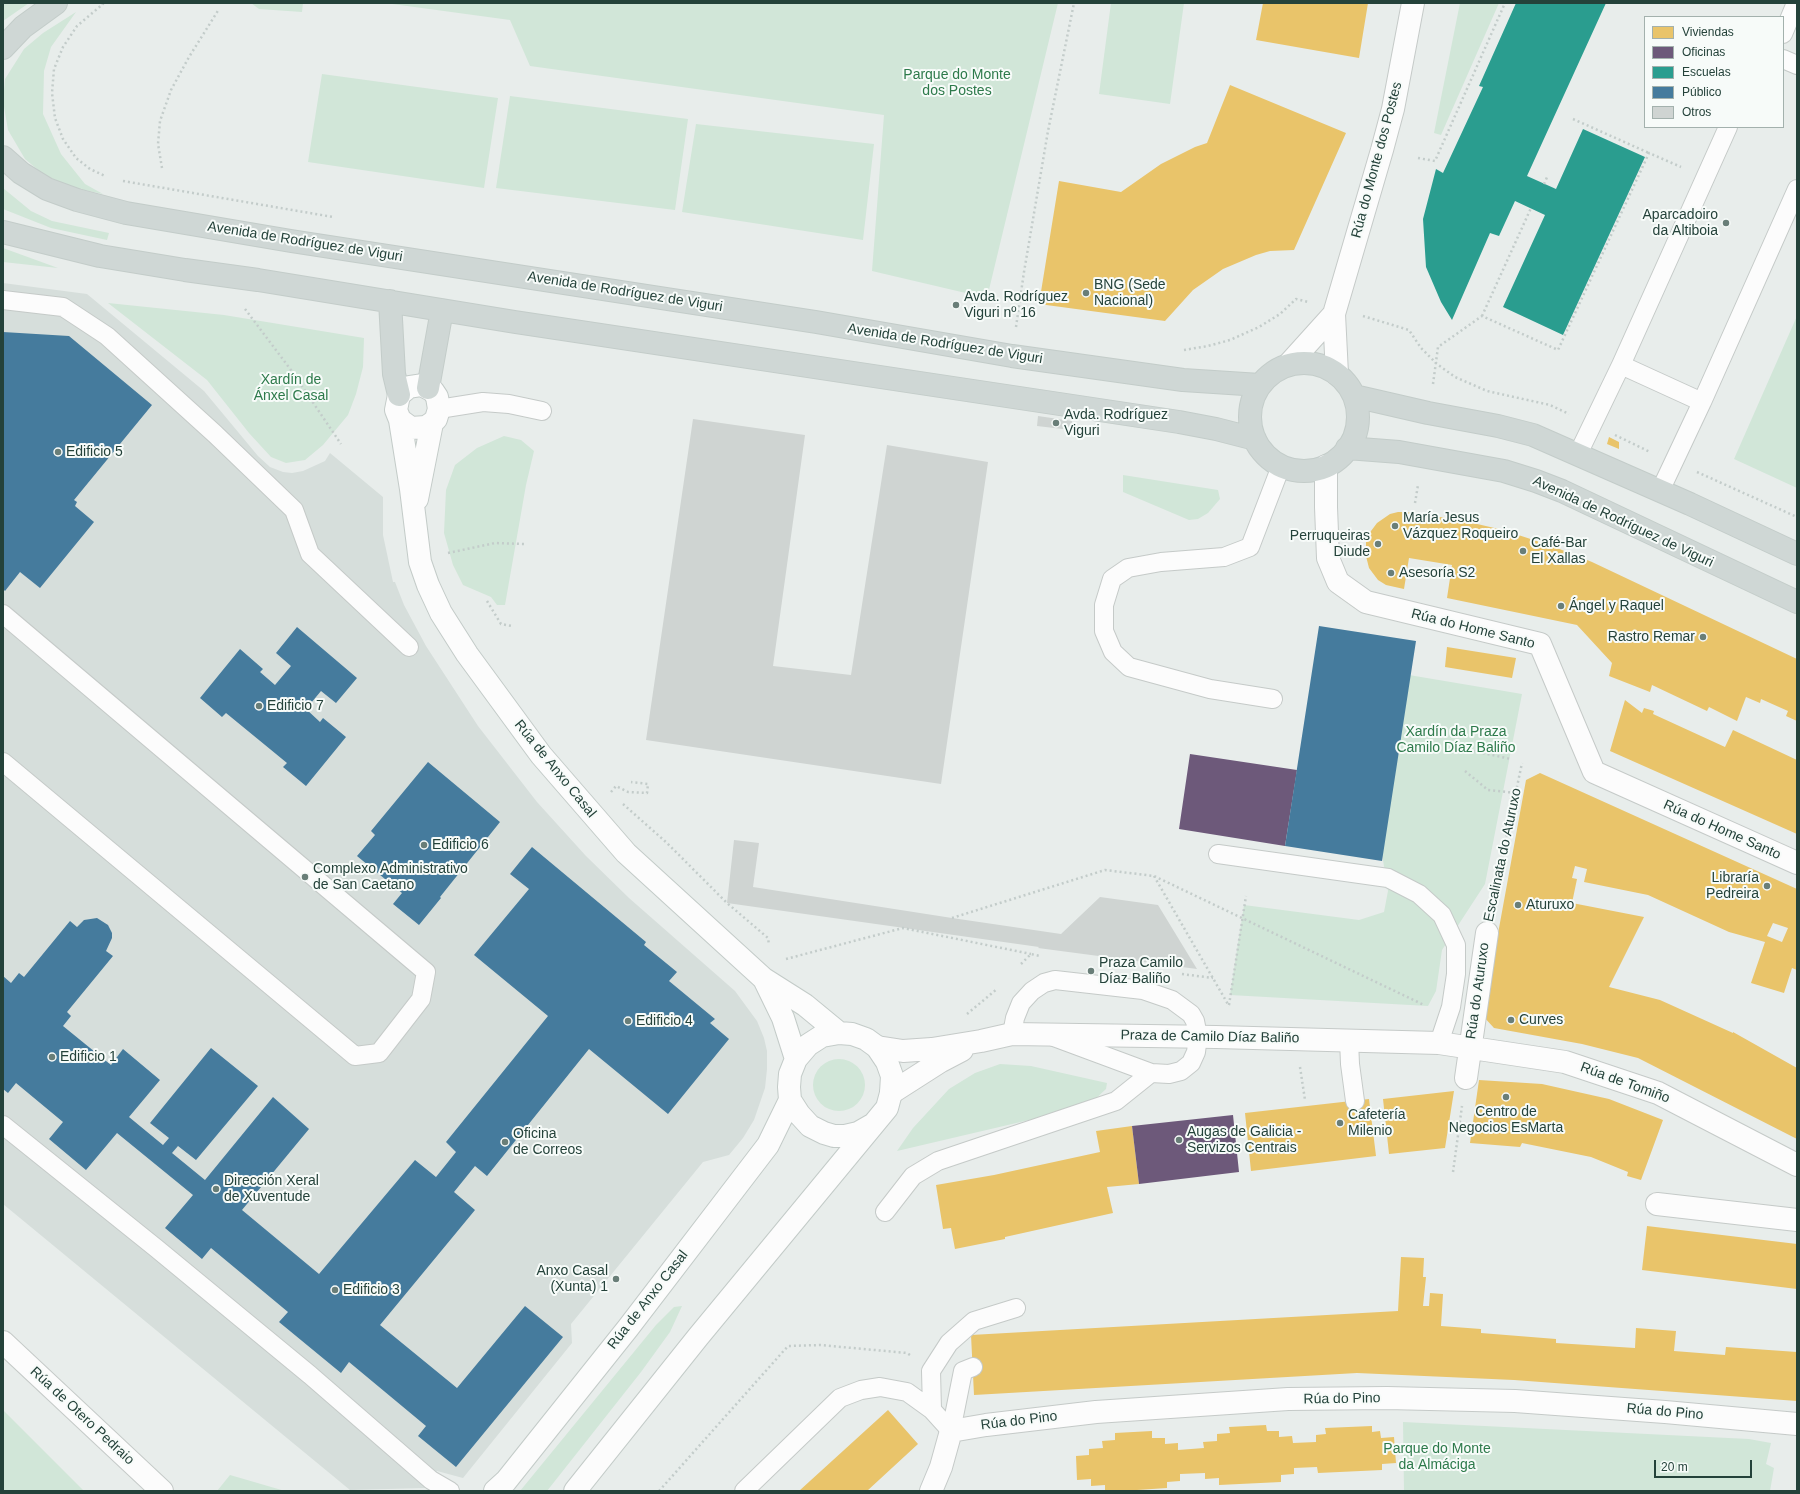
<!DOCTYPE html>
<html>
<head>
<meta charset="utf-8">
<style>
	body { margin:0 }
	#map { position:relative; width:1800px; height:1494px; overflow:hidden; background:#e8edeb; font-family:Arial,sans-serif }
	canvas { display:block }
	.frame { position:absolute; inset:0; border:4px solid #24423a; pointer-events:none }
	.legend { position:absolute; left:1644px; top:16px; width:140px; height:112px; box-sizing:border-box; background:#f7fbf9; border:1px solid #a3b1ad; margin:0; padding:5px 7px; list-style:none; font-size:12px; color:#24423a }
	.legend li { display:flex; align-items:center; gap:8px; height:20px }
	.legend b { width:20px; border:1px solid #a3b1ad }
	.scale { position:absolute; left:1654px; top:1460px; width:98px; height:18px; box-sizing:border-box; border:2px solid #24423a; border-top:0; padding-left:5px; font-size:12px; line-height:14px; white-space:nowrap; color:#24423a; -webkit-text-stroke:3px #f7fbf9; paint-order:stroke }
</style>
</head>
<body>
<div id="map">
<canvas width="1800" height="1494"></canvas>
<div class="frame"></div>
<ul class="legend">
<li><b style="height:11px;background:#e9c46a"></b>Viviendas</li>
<li><b style="height:11px;background:#6d597a"></b>Oficinas</li>
<li><b style="height:11px;background:#2a9d8f"></b>Escuelas</li>
<li><b style="height:11px;background:#457b9d"></b>Público</li>
<li><b style="height:11px;background:#cfd4d2"></b>Otros</li>
</ul>
<div class="scale">20 m</div>
</div>
<script>
const ctx = document.querySelector('canvas').getContext('2d');
ctx.lineJoin = 'round';
function fill(path, color) { ctx.fillStyle = color; ctx.fill(path, 'evenodd'); }
const poly = rows => new Path2D(rows.map(r => 'M' + r).join(''));
function stroke(path, color, width, dash) { ctx.strokeStyle = color; ctx.lineWidth = width; ctx.lineCap = dash ? 'butt' : 'round'; ctx.setLineDash(dash || []); ctx.stroke(path); }
function drawText(font, color, halo, rows, align = 'center') {
  ctx.font = font + ' Arial,sans-serif'; ctx.lineWidth = 4; ctx.setLineDash([]); ctx.textBaseline = 'middle'; ctx.strokeStyle = halo; ctx.fillStyle = color; for (const [text, x, y, turn = 0] of rows) {
    ctx.save(); ctx.translate(x, y); ctx.rotate((+turn || 0) * Math.PI / 180); ctx.textAlign = isNaN(turn) ? turn : align; if (halo) ctx.strokeText(text, 0, 0); ctx.fillText(text, 0, 0); ctx.restore();
  }
}
fill(poly([
	[3,283,87,294,204,391,258,456,270,467,283,472,292,473,303,471,325,461,330,453,383,497,383,535,393,582,395,582,404,605,426,646,478,726,537,802,586,856,629,898,735,991,757,1021,764,1038,767,1051,767,1069,765,1088,754,1120,743,1138,729,1155,703,1162,571,1324,572,1343,463,1478,437,1471,425,1488,350,1490,3,1204]
]), '#d6dedb');
fill(poly([
	[3,3,29,3,3,21],
	[251,3,303,3,302,12,259,9],
	[385,3,1058,3,987,298,872,271,884,115,530,66,510,20],
	[1111,3,1184,3,1170,104,1099,94],
	[1460,3,1499,3,1441,135,1434,133],
	[76,12,51,47,44,71,43,114,61,154,85,184,103,194,74,188,44,175,25,159,8,130,3,101,5,79,24,49,43,33],
	[322,74,498,98,484,188,308,162],
	[510,96,688,119,675,210,496,188],
	[696,124,874,144,863,240,682,212],
	[3,188,31,211,52,221,109,233,107,240,51,228,3,209],
	[3,248,58,268,3,262],
	[108,303,224,315,364,338,363,367,356,394,348,415,323,445,305,460,286,463,271,457,249,433,207,380],
	[1797,316,1797,488,1734,459],
	[504,436,521,440,534,451,526,485,505,605,497,605,491,597,463,585,453,565,444,533,446,490,455,465,477,448],
	[1123,475,1218,490,1220,499,1208,513,1198,519,1189,520,1123,492],
	[1409,675,1522,694,1485,884,1442,950,1436,991,1428,1006,1230,995,1244,905,1359,920,1384,912,1388,891,1382,854],
	'813 1085a26 26 0 1 1 52 0a26 26 0 1 1-52 0Z',
	[1000,1064,1031,1066,1107,1083,1106,1089,1091,1103,1059,1113,897,1151,913,1128,949,1089,975,1073],
	[682,1306,670,1332,641,1372,547,1491,520,1491,656,1325,674,1307],
	[3,1410,84,1491,3,1491],
	[1403,1422,1749,1439,1771,1443,1766,1464,1774,1468,1770,1491,1404,1491],
	[230,1475,285,1491,217,1491]
]), '#d1e6d8');
fill(poly([
	[1263,3,1368,3,1359,58,1256,40],
	[1230,85,1346,133,1294,250,1270,251,1256,255,1223,269,1193,290,1165,321,1039,304,1059,181,1121,192,1161,164,1195,147,1207,143],
	[1609,437,1619,442,1619,449,1607,444],
	[1398,512,1406,512,1460,520,1503,530,1552,546,1592,562,1797,659,1797,721,1786,716,1788,711,1761,699,1760,703,1746,697,1737,721,1709,707,1707,711,1652,685,1650,692,1609,676,1612,663,1577,625,1447,598,1452,565,1409,558,1404,589,1386,585,1378,580,1369,568,1366,556,1366,542,1368,535,1377,523,1390,514],
	[1447,647,1516,658,1512,678,1445,667],
	[1625,700,1642,713,1644,708,1654,711,1653,714,1725,747,1733,730,1797,760,1797,834,1610,751],
	[1540,773,1797,889,1797,970,1792,968,1784,993,1751,983,1765,942,1729,932,1648,895,1584,882,1587,869,1575,866,1572,878,1577,879,1572,903,1644,917,1609,987,1660,1000,1733,1033,1733,1032,1797,1068,1797,1139,1638,1058,1582,1044,1494,1028,1483,1016,1526,780],
	[1773,923,1788,928,1782,942,1767,936],
	[1479,1080,1542,1084,1609,1099,1663,1120,1641,1180,1627,1176,1628,1172,1591,1157,1522,1143,1520,1147,1470,1143],
	[1454,1091,1445,1148,1389,1154,1383,1099],
	[1369,1099,1376,1156,1251,1171,1245,1113],
	[1132,1126,1139,1184,1107,1187,1113,1213,1005,1237,1005,1239,955,1249,951,1228,943,1229,936,1185,994,1175,1100,1152,1096,1131],
	[1647,1226,1797,1244,1797,1289,1642,1270],
	[1401,1257,1424,1258,1423,1277,1426,1277,1423,1306,1429,1306,1430,1293,1443,1294,1441,1326,1481,1329,1481,1333,1556,1339,1556,1343,1635,1348,1636,1328,1676,1331,1674,1351,1725,1355,1726,1347,1797,1352,1797,1401,1514,1380,1357,1373,974,1395,971,1335,1398,1311],
	[888,1410,918,1444,867,1491,799,1491],
	[1266,1425,1267,1431,1279,1431,1279,1437,1292,1436,1293,1443,1316,1442,1316,1435,1326,1434,1325,1428,1372,1426,1372,1432,1380,1431,1381,1438,1394,1437,1396,1463,1382,1464,1382,1470,1318,1473,1317,1467,1294,1468,1294,1474,1281,1475,1281,1482,1219,1485,1219,1478,1205,1479,1205,1473,1180,1474,1180,1481,1167,1482,1167,1488,1122,1491,1105,1491,1105,1485,1091,1486,1091,1479,1077,1480,1076,1456,1089,1455,1089,1449,1103,1448,1102,1441,1115,1440,1115,1433,1152,1431,1152,1438,1165,1438,1165,1444,1178,1443,1178,1450,1204,1448,1203,1442,1217,1441,1217,1434,1230,1433,1229,1427]
]), '#e9c46a');
fill(poly([
	[1190,754,1297,770,1285,846,1179,829],
	[1233,1115,1239,1172,1139,1184,1132,1126]
]), '#6d597a');
fill(poly([
	[1516,3,1606,3,1527,176,1556,189,1583,129,1645,157,1563,335,1503,307,1545,215,1515,201,1499,236,1490,233,1452,320,1441,302,1426,267,1423,219,1436,169,1443,173,1483,87,1479,86]
]), '#2a9d8f');
fill(poly([
	[3,332,69,336,152,405,74,500,77,502,75,506,94,522,40,588,20,572,5,591,3,589],
	[1319,626,1416,641,1382,861,1285,846],
	[297,627,357,678,336,703,321,691,306,709,320,722,323,718,346,737,306,786,283,767,287,763,226,713,222,717,200,698,240,649,263,669,260,672,275,685,291,666,276,653],
	[428,762,500,822,440,897,441,898,419,925,393,904,402,893,357,856,375,835,371,831],
	[532,847,646,942,644,945,677,972,669,981,715,1019,710,1023,729,1039,668,1114,589,1049,487,1176,475,1166,454,1192,475,1210,380,1325,457,1388,525,1306,563,1337,456,1467,418,1436,426,1426,349,1362,341,1373,279,1322,288,1312,211,1248,202,1259,165,1228,193,1195,117,1133,86,1170,49,1139,63,1122,16,1083,8,1093,3,1089,3,976,11,983,19,973,24,977,70,921,77,927,84,920,97,918,108,925,112,933,112,938,106,951,113,956,67,1012,71,1016,63,1026,111,1065,123,1049,160,1080,129,1117,163,1145,169,1138,150,1123,211,1048,258,1086,196,1160,178,1146,172,1153,205,1180,273,1097,309,1129,242,1210,319,1274,415,1160,436,1177,456,1152,446,1142,548,1016,474,955,529,889,510,874]
]), '#457b9d');
fill(poly([
	[1038,416,1072,421,1071,430,1037,426],
	[693,419,805,435,773,666,851,675,887,445,988,462,941,784,646,740],
	[734,840,759,843,753,887,952,918,1061,934,1100,897,1158,905,1197,969,1038,948,1039,947,727,903]
]), '#cfd4d2');
const lane = poly([
	[1783,34,1796,3],
	[1783,59,1797,65],
	[1728,127,1621,365,1702,402,1797,189],
	[3,300,63,307,107,336,215,434,294,510,310,554,409,647],
	[439,409,483,402,509,404,542,411],
	[1578,454,1621,365],
	[1660,491,1702,402],
	[3,614,426,972,421,999,379,1053,355,1056,3,762],
	[1273,699,1210,689,1129,667,1113,652,1104,631,1104,605,1112,579,1128,568,1161,562,1224,557,1250,547,1281,466],
	[1218,854,1388,878,1419,894,1442,915,1456,945,1456,974,1451,1007,1439,1043],
	[1012,1034,1015,1018,1021,1003,1032,991,1044,983,1055,980,1143,990,1172,1000,1191,1014,1195,1021,1198,1036,1196,1052,1191,1063,1181,1071,1169,1074,1151,1073,1054,1037],
	[1349,1040,1350,1064,1355,1101],
	[3,1125,156,1248,310,1375,431,1480,450,1491],
	[885,1212,913,1176,938,1161,1116,1101,1151,1073],
	[951,1431,932,1410,931,1371,949,1343,974,1321,1016,1308],
	[951,1431,963,1371,973,1367],
	[744,1491,840,1398,861,1390,880,1387,907,1392,932,1410]
]);
const street = poly([
	[1288,365,1334,314],
	[1337,374,1334,314,1382,150,1393,109,1413,3],
	[1326,466,1326,507,1328,558,1338,582,1366,602,1540,644,1594,772,1797,863],
	[877,1047,903,1051,932,1049,981,1041,1012,1034,1216,1037,1439,1043,1565,1062,1658,1093,1797,1165],
	[1466,1078,1487,933],
	[891,1093,941,1061,962,1050],
	[1657,1204,1797,1220],
	[3,1342,162,1491],
	[931,1491,941,1467,951,1431,986,1425,1096,1412,1288,1399,1387,1398,1515,1401,1665,1412,1797,1424]
]);
const secondary = poly([
	[400,420,411,428,426,427,432,423,436,419,439,409,437,397,433,391,422,385,409,387,399,395,396,410,400,420,411,489,420,562,428,585,441,613,467,654,541,755,626,853,764,979,805,1005,839,1033],
	[417,499,432,423],
	[764,979,783,1018,796,1059],
	[495,1491,506,1481,628,1328,768,1145,790,1100],
	[575,1491,698,1337,887,1108,891,1093,892,1076,887,1062,877,1047,866,1039,852,1034,839,1033,822,1036,808,1045,796,1059,790,1074,789,1087,790,1100,799,1114,810,1126,824,1133,834,1136,845,1136,858,1133,872,1125]
]);
const primary = poly([
	[3,48,23,27,56,3],
	[3,157,21,173,47,189,77,200,126,213,291,241,816,322,1012,356,1183,380,1260,385],
	[3,232,100,256,185,270,258,280,515,322,1179,422,1216,429,1255,439],
	[390,301,394,374,399,395],
	'1250 417a54 54 0 1 1 108 0a54 54 0 1 1-108 0Z',
	[428,388,442,310],
	[1354,396,1428,413,1498,426,1533,435,1690,504,1797,554],
	[1347,448,1399,452,1504,471,1536,481,1562,491,1797,602]
]);
stroke(lane, '#c5cac8', 20);
stroke(street, '#c5cac8', 24);
stroke(secondary, '#c3cbc8', 24);
stroke(primary, '#c3ccc9', 24);
stroke(poly([
	[102,3,103,4,77,26,63,47,54,69,52,93,55,118,63,139,76,158,90,169,105,176],
	[1573,119,1649,153],
	[1418,158,1435,161,1505,3],
	[162,168,158,144,160,121,171,90,189,57,219,9],
	[123,181,333,217],
	[1544,184,1548,175],
	[245,309,291,370,341,444],
	[1363,316,1409,330,1421,348,1437,364,1455,377,1487,391,1550,405,1569,414],
	[1482,316,1531,208],
	[1016,327,1024,272,1048,131,1074,3],
	[1184,350,1208,346,1230,340,1259,327,1280,314,1296,299,1308,302],
	[1433,384,1438,347,1482,316,1558,350,1649,153,1681,167],
	[1615,435,1650,452],
	[1697,472,1797,517],
	[1415,503,1418,485],
	[448,553,495,543,524,544],
	[487,601,501,624,512,626],
	[1468,750,1511,759],
	[1465,771,1488,790,1516,793],
	[611,792,616,786,628,792,647,793,648,784,631,782],
	[623,804,667,843,727,903,768,938,769,945],
	[1154,876,1229,1006],
	[1492,905,1522,763],
	[952,918,1105,870,1154,876,1424,1005],
	[786,959,903,928,1031,954],
	[1021,964,1031,954,1040,956],
	[1182,974,1213,978],
	[1229,1005,1246,896],
	[967,1014,997,989],
	[1300,1067,1305,1100],
	[1453,1172,1462,1106],
	[659,1491,788,1346,820,1345,907,1353,910,1355]
]), '#c3ccca', 2.5, [2, 3]);
stroke(lane, '#fcfcfc', 18);
stroke(street, '#fcfcfc', 22);
stroke(secondary, '#fcfcfc', 22);
stroke(primary, '#cfd7d5', 22);
for (const [x, y, r, color] of [
	[1726,223,4,"#697e78"],
	[1086,293,4,"#697e78"],
	[956,305,4,"#697e78"],
	[1056,423,4,"#697e78"],
	[58,452,4,"#697e78"],
	[1395,526,4,"#697e78"],
	[1378,544,4,"#697e78"],
	[1523,551,4,"#697e78"],
	[1391,573,4,"#697e78"],
	[1561,606,4,"#697e78"],
	[1703,637,4,"#697e78"],
	[259,706,4,"#697e78"],
	[424,845,4,"#697e78"],
	[305,877,4,"#697e78"],
	[1767,886,4,"#697e78"],
	[1518,905,4,"#697e78"],
	[1091,971,4,"#697e78"],
	[1511,1020,4,"#697e78"],
	[628,1021,4,"#697e78"],
	[52,1057,4,"#697e78"],
	[1506,1097,4,"#697e78"],
	[1340,1123,4,"#697e78"],
	[1179,1140,4,"#697e78"],
	[505,1142,4,"#697e78"],
	[216,1189,4,"#697e78"],
	[616,1279,4,"#697e78"],
	[335,1290,4,"#697e78"]
]) { const dot = new Path2D(); dot.arc(x, y, r, 0, 2 * Math.PI); ctx.fillStyle = color; ctx.fill(dot); stroke(dot, '#f7fbf9', 1.5); }
drawText('14px', '#2d7a4b', '#f7fbf9', [
	["Parque do Monte",957,75],
	["dos Postes",957,91],
	["Xardín de",291,380],
	["Ánxel Casal",291,396],
	["Xardín da Praza",1456,732],
	["Camilo Díaz Baliño",1456,748],
	["Parque do Monte",1437,1449],
	["da Almáciga",1437,1465]
]);
drawText('14px', '#24423a', '#f7fbf9', [
	["Rúa do Monte dos Postes",1377,160,-75],
	["Avenida de Rodríguez de Viguri",305,242,9],
	["Avenida de Rodríguez de Viguri",625,292,9],
	["Avenida de Rodríguez de Viguri",945,344,9],
	["Avenida de Rodríguez de Viguri",1623,522,25],
	["Rúa do Home Santo",1473,629,14],
	["Rúa de Anxo Casal",555,769,51],
	["Rúa do Home Santo",1722,830,24],
	["Escalinata do Aturuxo",1503,855,-78],
	["Rúa do Aturuxo",1478,991,-82],
	["Praza de Camilo Díaz Baliño",1210,1037,1],
	["Rúa de Tomiño",1625,1083,20],
	["Rúa de Anxo Casal",648,1300,-52],
	["Rúa do Pino",1342,1399,-1],
	["Rúa do Pino",1665,1412,5],
	["Rúa de Otero Pedraio",82,1416,43],
	["Rúa do Pino",1019,1421,-7]
]);
drawText('14px', '#24423a', '#f7fbf9', [
	["Aparcadoiro",1718,215,"right"],
	["da Altiboia",1718,231,"right"],
	["BNG (Sede",1094,285],
	["Nacional)",1094,301],
	["Avda. Rodríguez",964,297],
	["Viguri nº 16",964,313],
	["Avda. Rodríguez",1064,415],
	["Viguri",1064,431],
	["Edificio 5",66,452],
	["María Jesus",1403,518],
	["Vázquez Roqueiro",1403,534],
	["Perruqueiras",1370,536,"right"],
	["Diude",1370,552,"right"],
	["Café-Bar",1531,543],
	["El Xallas",1531,559],
	["Asesoría S2",1399,573],
	["Ángel y Raquel",1569,606],
	["Rastro Remar",1695,637,"right"],
	["Edificio 7",267,706],
	["Edificio 6",432,845],
	["Complexo Administrativo",313,869],
	["de San Caetano",313,885],
	["Libraría",1759,878,"right"],
	["Pedreira",1759,894,"right"],
	["Aturuxo",1526,905],
	["Praza Camilo",1099,963],
	["Díaz Baliño",1099,979],
	["Curves",1519,1020],
	["Edificio 4",636,1021],
	["Edificio 1",60,1057],
	["Centro de",1506,1112,"center"],
	["Negocios EsMarta",1506,1128,"center"],
	["Cafetería",1348,1115],
	["Milenio",1348,1131],
	["Augas de Galicia -",1187,1132],
	["Servizos Centrais",1187,1148],
	["Oficina",513,1134],
	["de Correos",513,1150],
	["Dirección Xeral",224,1181],
	["de Xuventude",224,1197],
	["Anxo Casal",608,1271,"right"],
	["(Xunta) 1",608,1287,"right"],
	["Edificio 3",343,1290]
], 'left');
</script>
</body>
</html>
